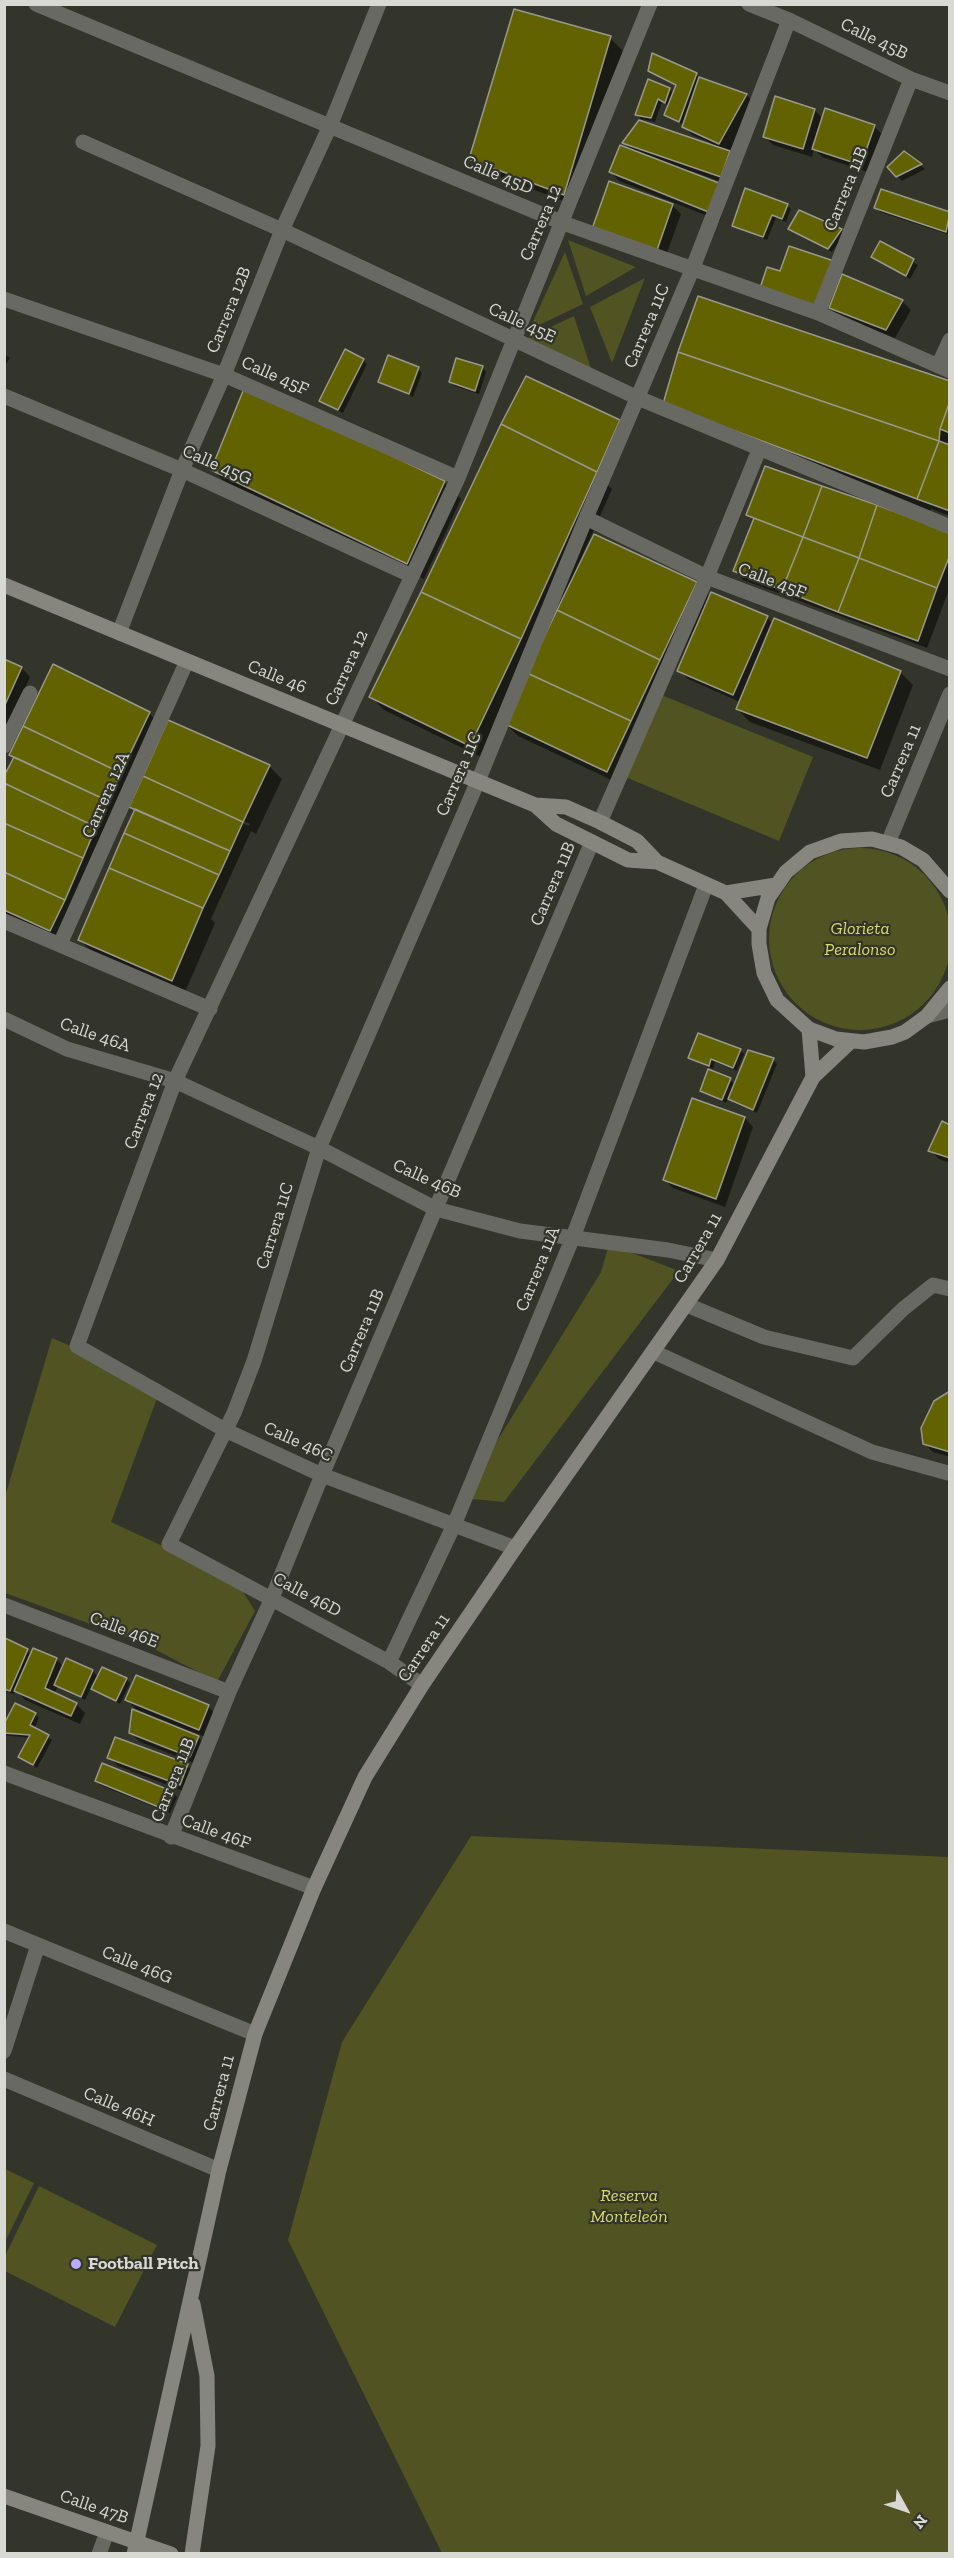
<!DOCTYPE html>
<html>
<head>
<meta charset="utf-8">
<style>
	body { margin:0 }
	#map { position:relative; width:954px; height:2558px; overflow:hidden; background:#33342a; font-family:"Zilla Slab",serif }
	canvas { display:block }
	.frame { position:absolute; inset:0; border:6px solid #d8d9d3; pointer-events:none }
	.north { position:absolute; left:876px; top:2480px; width:60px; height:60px; -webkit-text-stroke:4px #33342a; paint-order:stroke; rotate:130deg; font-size:16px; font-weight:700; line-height:24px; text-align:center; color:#d8d9d3 }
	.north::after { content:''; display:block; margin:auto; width:21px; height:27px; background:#d8d9d3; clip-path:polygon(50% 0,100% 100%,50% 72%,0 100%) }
</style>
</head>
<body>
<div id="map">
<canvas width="954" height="2558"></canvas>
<div class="frame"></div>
<div class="north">N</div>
</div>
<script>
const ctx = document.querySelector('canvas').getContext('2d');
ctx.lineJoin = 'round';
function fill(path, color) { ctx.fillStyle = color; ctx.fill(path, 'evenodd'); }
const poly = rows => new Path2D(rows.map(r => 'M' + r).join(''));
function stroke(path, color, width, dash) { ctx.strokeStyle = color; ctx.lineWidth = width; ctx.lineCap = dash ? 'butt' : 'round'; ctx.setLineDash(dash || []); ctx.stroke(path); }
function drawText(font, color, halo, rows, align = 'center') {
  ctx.font = font + ' "Zilla Slab",serif'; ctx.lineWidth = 4.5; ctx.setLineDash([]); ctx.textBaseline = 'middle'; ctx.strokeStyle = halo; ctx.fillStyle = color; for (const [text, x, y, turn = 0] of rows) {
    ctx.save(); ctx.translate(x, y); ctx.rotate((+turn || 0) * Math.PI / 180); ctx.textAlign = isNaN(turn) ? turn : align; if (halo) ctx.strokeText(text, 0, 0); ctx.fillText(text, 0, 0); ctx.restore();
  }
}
fill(poly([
	[568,240,636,267,586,296],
	[565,252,583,304,529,330],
	[645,278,612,363,590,307],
	[574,316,591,369,523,340],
	[659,694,813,757,779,841,625,777],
	'769 939a91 91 0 1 1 182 0a91 91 0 1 1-182 0Z',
	[609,1244,679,1271,504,1502,462,1498,601,1272],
	[52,1338,162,1385,111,1522,236,1580,255,1611,217,1682,143,1643,5,1593,4,1500],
	[471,1836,949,1857,949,2553,442,2553,288,2240,342,2042],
	[5,2169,34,2183,5,2242],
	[39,2186,157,2245,115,2327,5,2271,5,2256]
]), '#525323');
fill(poly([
	[610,38,623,51,577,206,484,171,471,158],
	[649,70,696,75,700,79,747,95,755,104,729,152,738,161,730,185,691,171,690,174,727,194,720,221,619,181,611,172,633,152,624,142,710,146,711,143,692,135,684,125,669,118,665,114,669,106,662,102,655,122,641,119,637,115,669,89,674,94,677,86],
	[815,110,823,119,874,126,883,135,870,173,822,157,814,149,812,157,773,145,764,136],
	[904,153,925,169,902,181,889,167],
	[610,183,673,206,681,214,664,261],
	[787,205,791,209,786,222,776,218,767,240,734,225],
	[876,208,950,213,950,235,880,212],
	[790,229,841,230,845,234,832,252],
	[880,243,918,265,910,279,873,257],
	[781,273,840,274,902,301,911,310,895,338,839,317,829,307,825,318],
	[4,354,10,358,4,367],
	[363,360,367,364,343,413,325,404,321,400],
	[482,367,486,372,479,394,454,386,450,382],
	[418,369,422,373,413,397,380,382],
	[950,383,950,516,931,509,930,511,665,404],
	[619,421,605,482,612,489,582,556,696,583,711,598,767,617,773,624,775,619,900,672,913,685,880,770,750,722,737,709,740,702,688,679,679,670,700,622,698,621,620,784,518,736,505,723,483,758,384,710,371,697],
	[212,469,444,482,461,499,424,579,229,486],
	[747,514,950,534,950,587,927,648,743,580,735,571,755,521],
	[4,660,22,668,30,677,4,735],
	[149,713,162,726,59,939,4,914,4,780,15,758,11,755],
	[169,721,269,766,282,779,256,834,251,831,211,919,215,923,185,992,92,952,79,939,135,811,131,807],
	[158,781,250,824,249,826,158,784],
	[740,1050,744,1054,737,1071,715,1062,713,1069,690,1058],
	[773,1060,777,1064,757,1113,734,1103,729,1097,726,1103,701,1091,730,1080,736,1085],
	[693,1100,745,1118,753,1127,725,1207,673,1188,664,1179],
	[950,1126,950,1163,939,1159,930,1150],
	[950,1393,950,1457,933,1452,924,1443],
	[5,1640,32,1654,34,1650,57,1660,64,1667,92,1671,97,1675,85,1700,58,1686,54,1694,76,1704,85,1713,80,1724,25,1700,16,1690,14,1694,4,1691],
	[137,1677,209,1707,217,1716,208,1738,193,1732,207,1746,199,1765,140,1742,131,1733,191,1734,192,1732,136,1709,127,1700],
	[126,1679,130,1683,120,1704,93,1689],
	[35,1714,39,1718,34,1729,52,1740,37,1768,20,1757,30,1738,4,1735,4,1727],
	[109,1757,187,1766,196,1774,188,1793,118,1766],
	[96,1781,173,1793,177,1797,170,1813,100,1785]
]), '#0007');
const building = poly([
	[514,9,611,36,564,195,469,159,514,9],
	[652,53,697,73,679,122,664,115,676,85,648,71,652,53],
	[699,77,747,94,719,144,682,127,699,77],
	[648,79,670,88,665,103,658,99,651,118,635,115,648,79],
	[775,96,815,109,803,149,763,137,775,96],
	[825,108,875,125,861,165,812,149,825,108],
	[639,120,730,151,721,177,622,143,639,120],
	[620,145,719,183,711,213,609,172,620,145],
	[904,151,922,164,896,177,887,167,904,151],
	[609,181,673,204,656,253,592,229,609,181],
	[745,188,788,204,782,219,772,215,763,237,732,226,745,188],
	[881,189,950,212,946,232,874,208,881,189],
	[799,210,842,229,828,249,788,229,799,210],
	[880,241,914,259,906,276,871,257,880,241],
	[789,246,834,261,816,310,759,291,767,267,780,271,789,246],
	[842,274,903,300,886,330,829,308,842,274],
	[698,296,950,381,950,401,940,429,939,441,678,352,698,296],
	[345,349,364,359,338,410,319,401,345,349],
	[678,352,939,441,917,499,663,404,678,352],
	[388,355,419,367,409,394,378,382,388,355],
	[456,358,483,366,475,391,449,382,456,358],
	[526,376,620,420,597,472,501,424,526,376],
	[245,386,445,481,407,564,211,470,245,386],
	[950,401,950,433,940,429,950,401],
	[501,424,597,472,521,639,421,592,501,424],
	[939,441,950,445,950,511,917,499,939,441],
	[765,466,822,486,803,537,746,515,765,466],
	[822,486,877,505,859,558,803,537,822,486],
	[877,505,950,532,950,555,937,588,859,558,877,505],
	[754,518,803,537,782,590,733,571,754,518],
	[594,534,697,582,660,660,557,610,594,534],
	[803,537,859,558,838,612,782,590,803,537],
	[859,558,937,588,918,641,838,612,859,558],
	[421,592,521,639,470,746,369,697,421,592],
	[711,592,768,616,733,695,677,671,711,592],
	[557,610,660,660,631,721,527,673,557,610],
	[774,618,901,671,867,758,736,709,774,618],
	[4,659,22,667,4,707,4,659],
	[53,664,150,712,121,773,23,726,53,664],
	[527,673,631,721,607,772,503,723,527,673],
	[168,720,270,765,243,822,143,776,168,720],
	[23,726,121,773,108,801,9,755,23,726],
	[14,757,108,801,96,827,4,783,4,776,14,757],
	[143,776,243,822,230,851,129,807,143,776],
	[4,783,96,827,83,858,4,823,4,783],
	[135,809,230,851,219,875,124,833,135,809],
	[4,823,83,858,65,900,4,872,4,823],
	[124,833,219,875,203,908,109,868,124,833],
	[109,868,203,908,172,981,78,940,109,868],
	[4,872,65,900,50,931,4,910,4,872],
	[698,1033,741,1049,733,1068,711,1059,709,1066,688,1058,698,1033],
	[748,1050,774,1058,753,1110,728,1099,748,1050],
	[708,1069,731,1078,722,1100,700,1091,708,1069],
	[692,1098,745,1117,716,1199,663,1180,692,1098],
	[942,1121,950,1125,950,1158,928,1151,942,1121],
	[950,1391,950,1452,923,1444,921,1428,934,1401,950,1391],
	[5,1638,28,1649,10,1691,4,1689,5,1638],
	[33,1648,57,1658,45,1688,77,1703,71,1716,14,1691,33,1648],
	[66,1658,93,1670,81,1697,54,1685,66,1658],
	[102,1667,127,1678,116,1701,91,1689,102,1667],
	[136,1675,209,1705,199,1730,125,1700,136,1675],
	[15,1703,36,1713,30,1725,49,1735,33,1765,18,1757,30,1735,4,1733,4,1724,15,1703],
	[132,1709,199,1736,190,1757,129,1733,132,1709],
	[115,1737,188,1764,180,1785,107,1758,115,1737],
	[102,1763,174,1792,166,1810,95,1781,102,1763]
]);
fill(building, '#626200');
stroke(building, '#98998d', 1.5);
stroke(poly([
	[687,1305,764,1337,853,1358,903,1309,933,1285,950,1289],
	[654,1352,872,1452,948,1473]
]), '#686963', 15);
stroke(poly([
	[36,4,563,223,818,313,950,371],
	[749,4,789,20,911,79,950,93],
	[83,142,282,230,638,398,950,527],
	[4,299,224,375,458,478],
	[818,313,911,79],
	[938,366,950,340],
	[4,396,182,470,410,575],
	[586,518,707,577,950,669],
	[119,633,182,470,224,375,282,230,330,126,379,4],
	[4,746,30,693],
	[600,822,707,577,759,450],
	[888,843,950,694],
	[4,921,210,1009],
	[60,944,187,661],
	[927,1016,950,1010],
	[4,1019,67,1049,175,1081,319,1148,436,1209,520,1231,668,1250,717,1260],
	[515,1548,322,1475,225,1430,77,1346,175,1081,458,478,650,4],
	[4,1605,229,1692],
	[389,1662,454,1525,573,1237,706,885],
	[422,1685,389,1662,169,1544,234,1413,254,1361,319,1148,478,781,586,518,692,270,789,20],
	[4,1773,314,1888],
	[171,1837,229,1692,272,1598,322,1475,592,842],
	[4,1931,255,2034],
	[4,2051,38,1945],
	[4,2079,219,2170],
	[99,2554,107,2532]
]), '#686963', 15);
stroke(poly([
	[4,585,535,805,556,824,628,860,657,862,726,893,759,929],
	[535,805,566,807,600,822,637,841,657,862],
	[950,891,923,860,901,847,872,839,841,841,810,852,786,872,768,898,759,929,759,944,764,973,777,1000,809,1029,836,1039,864,1042,892,1037,905,1032,927,1016,950,988],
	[726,893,776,885],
	[809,1029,813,1077],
	[4,2496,171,2554],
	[134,2554,219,2170,255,2034,314,1888,365,1777,422,1685,515,1548,717,1260,813,1077,850,1042],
	[192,2554,208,2446,207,2376,193,2304]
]), '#86867e', 15);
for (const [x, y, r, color] of [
	[76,2264,6,"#b6acf8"]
]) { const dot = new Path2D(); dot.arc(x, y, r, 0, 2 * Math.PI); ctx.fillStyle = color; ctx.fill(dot); stroke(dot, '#33342a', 2); }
drawText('18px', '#d8d9d3', '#33342a', [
	["Calle 45B",874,39,26],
	["Calle 45D",498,175,23],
	["Carrera 11B",846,189,-68],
	["Carrera 12",541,223,-67],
	["Carrera 12B",229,310,-68],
	["Calle 45E",522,323,25],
	["Carrera 11C",647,326,-67],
	["Calle 45F",275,376,24],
	["Calle 45G",217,465,24],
	["Calle 45F",772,581,21],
	["Carrera 12",347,668,-66],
	["Calle 46",277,677,22],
	["Carrera 11",901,761,-67],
	["Carrera 11C",459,774,-67],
	["Carrera 12A",106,795,-66],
	["Carrera 11B",553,884,-67],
	["Calle 46A",95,1035,19],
	["Carrera 12",144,1111,-69],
	["Calle 46B",427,1179,24],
	["Carrera 11C",275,1226,-73],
	["Carrera 11",698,1248,-60],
	["Carrera 11A",538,1269,-68],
	["Carrera 11B",362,1331,-67],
	["Calle 46C",298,1442,24],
	["Calle 46D",307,1595,28],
	["Calle 46E",124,1630,21],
	["Carrera 11",424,1648,-56],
	["Carrera 11B",173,1780,-68],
	["Calle 46F",216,1832,20],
	["Calle 46G",137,1965,22],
	["Carrera 11",219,2093,-75],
	["Calle 46H",119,2107,23],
	["Calle 47B",94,2507,19]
]);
drawText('italic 18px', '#d9db6b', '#33342a', [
	["Glorieta",860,929],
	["Peralonso",860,950],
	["Reserva",629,2196],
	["Monteleón",629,2217]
]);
drawText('bold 18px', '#d8d9d3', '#33342a', [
	["Football Pitch",88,2264]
], 'left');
</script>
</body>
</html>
